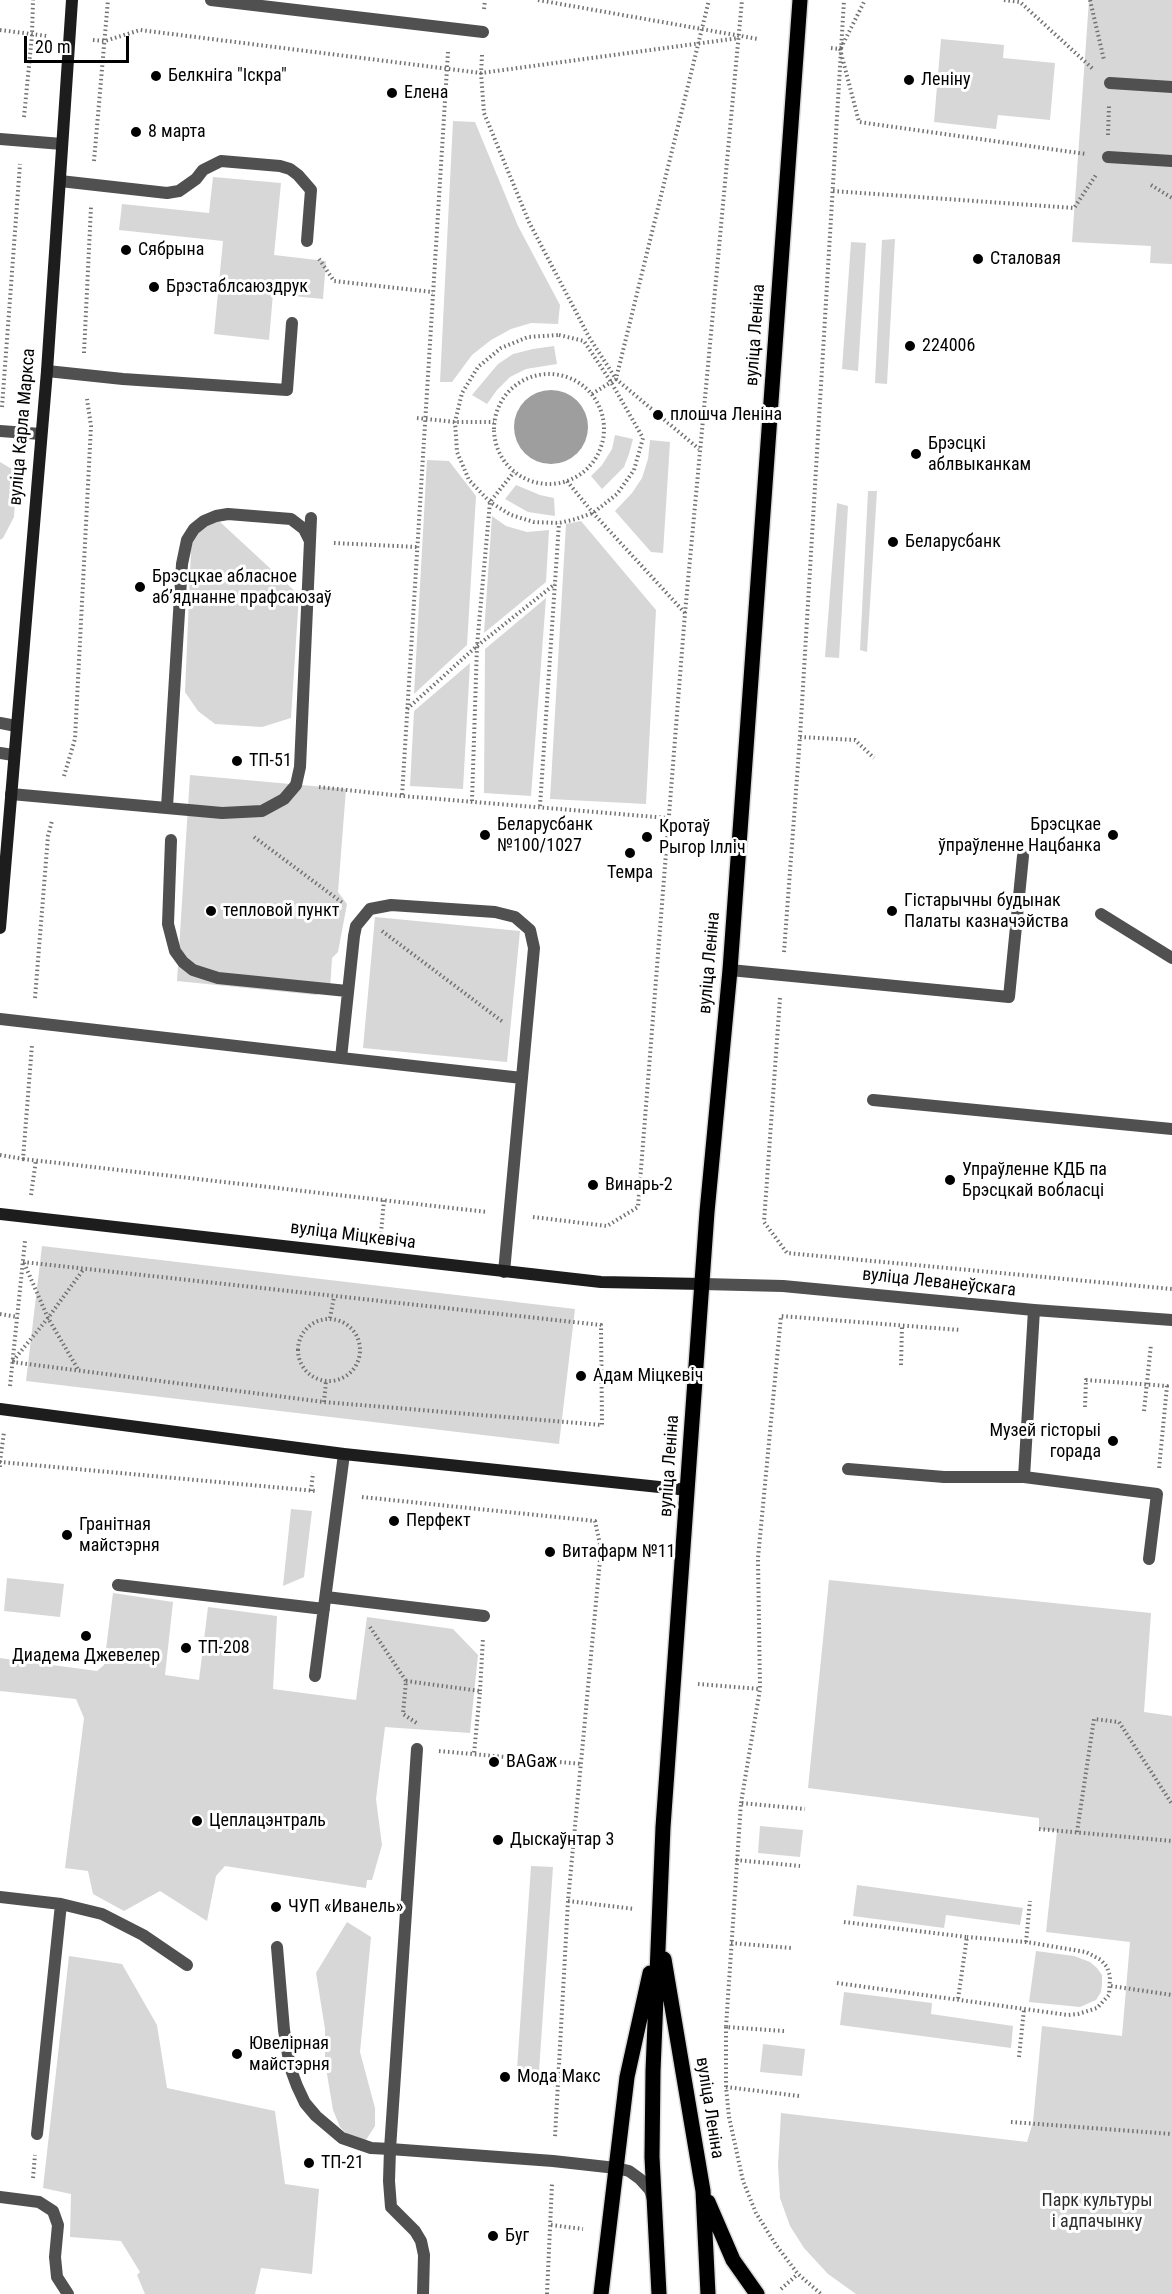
<!DOCTYPE html>
<html>
<head>
<meta charset="utf-8">
<style>
	body { margin:0 }
	#map { position:relative; width:1172px; height:2294px; overflow:hidden; background:#fff; font-family:"Roboto Condensed",sans-serif }
	canvas { display:block }
	.scale { position:absolute; left:24px; top:36px; width:105px; height:27px; box-sizing:border-box; border:3px solid #000; border-top:0; padding-left:8px; font-size:18px; line-height:21px; white-space:nowrap; color:#000; -webkit-text-stroke:4px #fff; paint-order:stroke }
</style>
</head>
<body>
<div id="map">
<canvas width="1172" height="2294"></canvas>
<div class="scale">20 m</div>
</div>
<script>
const ctx = document.querySelector('canvas').getContext('2d');
ctx.lineJoin = 'round';
function fill(path, color) { ctx.fillStyle = color; ctx.fill(path, 'evenodd'); }
const poly = rows => new Path2D(rows.map(r => 'M' + r).join(''));
function stroke(path, color, width, dash) { ctx.strokeStyle = color; ctx.lineWidth = width; ctx.lineCap = dash ? 'butt' : 'round'; ctx.setLineDash(dash || []); ctx.stroke(path); }
function drawText(font, color, halo, rows, align = 'center') {
  ctx.font = font + ' "Roboto Condensed",sans-serif'; ctx.lineWidth = 6; ctx.setLineDash([]); ctx.textBaseline = 'middle'; ctx.strokeStyle = halo; ctx.fillStyle = color; for (const [text, x, y, turn = 0] of rows) {
    ctx.save(); ctx.translate(x, y); ctx.rotate((+turn || 0) * Math.PI / 180); ctx.textAlign = isNaN(turn) ? turn : align; if (halo) ctx.strokeText(text, 0, 0); ctx.fillText(text, 0, 0); ctx.restore();
  }
}
fill(poly([
	[1089,0,1172,0,1172,264,1150,263,1151,246,1072,242],
	[941,39,1004,45,1003,58,1055,63,1050,120,998,115,996,129,934,122],
	[453,121,475,122,518,226,560,305,558,324,531,323,511,329,491,340,472,355,452,382,440,382],
	[213,177,281,183,274,255,326,261,323,299,273,294,269,340,214,334,223,241,119,230,122,204,209,213],
	[895,239,887,384,875,383,882,240],
	[851,242,866,243,858,371,842,369],
	[554,346,557,364,526,369,510,377,497,390,487,404,472,395,498,364,513,354,533,349],
	[615,435,633,439,629,454,624,467,602,489,591,476,602,465,612,449],
	[650,440,670,442,663,553,651,552,615,511,632,493,642,478,648,459],
	[427,460,449,461,476,496,467,645,414,694],
	[0,462,17,472,14,517,3,538,0,540],
	[516,485,540,495,554,498,555,516,528,512,505,499],
	[868,491,877,491,867,652,860,650],
	[837,503,848,506,839,658,825,657],
	[492,516,506,526,527,532,549,530,546,582,484,633],
	[219,521,299,595,291,718,262,727,215,724,198,711,185,692,192,528],
	[581,521,656,610,646,804,550,799,566,524],
	[546,598,531,796,484,793,485,649],
	[470,663,463,789,410,786,414,711],
	[190,775,346,789,338,892,347,904,338,952,332,958,330,990,316,995,177,981],
	[375,917,520,931,507,1062,363,1048],
	[42,1246,575,1309,559,1444,26,1381],
	[291,1509,312,1511,304,1577,283,1586],
	[7,1578,64,1584,60,1617,4,1611],
	[829,1580,1151,1613,1144,1712,1172,1716,1172,2294,856,2294,828,2274,804,2248,790,2226,780,2198,778,2165,781,2113,1027,2142,1033,2122,1042,2026,1122,2036,1130,1942,1046,1932,1057,1831,1039,1829,1039,1818,808,1788],
	[113,1593,173,1602,165,1675,199,1680,208,1607,277,1616,273,1689,356,1700,367,1617,453,1629,478,1655,470,1733,385,1727,376,1799,382,1845,372,1880,367,1880,366,1888,225,1866,216,1876,207,1921,160,1891,124,1911,93,1894,88,1871,65,1868,84,1718,76,1699,0,1691,0,1658,97,1671,104,1665],
	[760,1826,803,1830,800,1857,758,1853],
	[531,1866,553,1867,539,2071,517,2069],
	[857,1885,1023,1908,1020,1925,946,1915,944,1928,853,1916],
	[347,1922,371,1937,360,2052,375,2108,375,2126,366,2140,350,2137,340,2127,333,2110,325,2062,325,2029,316,1973],
	[1036,1951,1074,1956,1090,1962,1097,1968,1102,1975,1102,1984,1101,1992,1096,2000,1080,2007,1029,2002],
	[69,1956,122,1964,157,2025,167,2088,275,2111,285,2184,319,2189,312,2274,261,2268,255,2294,145,2294,137,2275,140,2272,121,2241,70,2237,71,2194,43,2188],
	[844,1992,932,2003,931,2014,1013,2026,1011,2048,840,2025],
	[763,2044,805,2049,802,2076,760,2072]
]), '#d7d7d7');
fill(poly([
	'514 427a37 37 0 1 1 74 0a37 37 0 1 1-74 0Z'
]), '#9e9e9e');
const primary = poly([
	[664,1959,703,2191,708,2294],
	[708,2202,733,2260,757,2294],
	[601,2294,627,2077,650,1973],
	[659,2294,652,2157,653,2071,663,1827,707,1212,730,970,800,0]
]);
stroke(primary, '#dbdbdb', 18);
stroke(poly([
	[538,0,758,39],
	[1004,0,1020,2,1093,69],
	[1090,0,1104,60],
	[484,9,485,0],
	[0,30,47,36],
	[93,40,105,41,140,30,481,73,739,38],
	[831,48,840,49,859,122,1086,154],
	[841,48,865,0],
	[448,52,402,796,668,818],
	[482,55,481,73,484,113,529,222,589,337,616,379,699,449],
	[24,117,32,35,33,0],
	[1108,135,1109,106],
	[94,161,108,0],
	[1151,185,1172,198],
	[833,191,1074,208,1096,175],
	[319,259,334,281,433,292],
	[559,335,584,341,611,382,643,438,634,470,617,494,593,513,576,519,559,523,534,522,511,515,490,502,469,480,457,452,455,422,462,393,478,367,501,348,528,337,559,335],
	[84,353,91,207],
	'494 429a55 55 0 1 1 110 0a55 55 0 1 1-110 0Z',
	[592,394,616,379,709,0],
	[2,407,20,164],
	[417,418,455,422,494,422],
	[567,481,593,513,685,613],
	[334,543,417,547],
	[407,709,477,646,555,584],
	[800,737,855,740,874,758],
	[64,776,75,739,91,426,87,399],
	[319,787,402,796],
	[472,801,477,646,490,502,514,472],
	[540,806,559,523],
	[254,837,344,904],
	[382,931,503,1022],
	[784,952,800,737,844,0],
	[35,998,48,836,52,821],
	[780,998,764,1222,787,1253,1172,1289],
	[0,1155,23,1159,32,1045],
	[23,1159,487,1212],
	[31,1195,36,1160],
	[533,1217,607,1226,638,1207,685,613,742,0],
	[381,1233,384,1200],
	[24,1263,48,1318,79,1371],
	[0,1314,18,1317],
	[330,1318,334,1297],
	'298 1350a31 31 0 1 1 62 0a31 31 0 1 1-62 0Z',
	[13,1361,48,1318,83,1270],
	[12,1362,324,1402,602,1425,601,1325,23,1262],
	[901,1365,902,1326],
	[10,1386,25,1241],
	[324,1402,326,1381],
	[1085,1407,1086,1380,1167,1386,1159,1469],
	[1144,1411,1151,1344],
	[0,1462,4,1432],
	[0,1467,0,1462,316,1491],
	[311,1491,313,1473],
	[362,1497,595,1521,601,1549,568,1901,555,2137],
	[370,1627,406,1681,403,1714,418,1724],
	[406,1681,480,1691,474,1754],
	[698,1684,760,1689],
	[480,1691,483,1638],
	[439,1751,582,1764],
	[741,1803,760,1689,758,1558,781,1316,960,1330],
	[1039,1829,1172,1841],
	[1077,1832,1094,1719,1119,1722,1172,1804],
	[736,1860,800,1866],
	[568,1901,635,1909],
	[844,1922,967,1937,958,1999],
	[1026,1942,1030,1901],
	[731,1943,791,1948],
	[837,1983,1068,2015,1078,2014,1097,2008,1109,1995,1110,1976,1107,1967,1101,1960,1086,1952,1026,1942,967,1937],
	[1111,1986,1172,1995],
	[726,2027,726,2087,729,2117,743,2181,756,2213,776,2245,798,2274,821,2294],
	[784,2031,726,2027,741,1803,805,1809],
	[1019,2057,1024,2009],
	[726,2087,799,2096],
	[1011,2122,1172,2134],
	[33,2178,35,2155],
	[551,2225,583,2229],
	[781,2289,798,2274],
	[547,2294,552,2184]
]), '#727272', 4, [1.5, 3]);
stroke(poly([
	[0,139,62,144],
	[60,181,167,193,179,191,196,179,203,170,221,161,280,166,290,169,298,175,311,190,307,241],
	[47,371,123,379,287,390,292,323],
	[0,431,41,434],
	[0,723,16,726],
	[0,753,13,755],
	[11,794,222,813,262,811,284,799,296,785,300,767,311,518],
	[167,807,182,564,187,540,194,529,204,521,216,516,228,514,291,519,304,529,309,539],
	[171,840,168,924,175,951,183,962,193,970,218,978,347,991],
	[1101,914,1172,958],
	[730,970,1009,997,1023,856],
	[0,1019,341,1058,354,936,356,926,370,909,391,905,495,912,515,917,530,930,534,948,504,1272],
	[341,1058,522,1078],
	[873,1100,1172,1129],
	[848,1469,944,1477,1024,1477,1034,1310],
	[1024,1477,1157,1494,1149,1559],
	[118,1585,324,1609],
	[326,1597,484,1616],
	[315,1676,344,1454],
	[417,1749,390,2149,553,2161,616,2168,629,2171,640,2179,650,2190,653,2199],
	[0,1897,61,1904,102,1914,143,1935,187,1965],
	[277,1947,284,2030,290,2067,297,2086,305,2103,316,2116,342,2138,371,2148,390,2149,389,2181,391,2207,415,2231,421,2241,424,2255,423,2294],
	[37,2134,61,1904],
	[0,2197,39,2202,53,2211,58,2225,55,2257,57,2277,68,2294]
]), '#505050', 12);
stroke(poly([
	[211,0,483,32],
	[1110,83,1172,87],
	[1108,157,1172,161],
	[703,1284,783,1286,1034,1310,1172,1320]
]), '#505050', 12);
stroke(poly([
	[0,928,47,371,72,0],
	[0,1214,601,1282,703,1284],
	[0,1409,344,1454,688,1490]
]), '#1d1d1d', 12);
stroke(primary, '#000', 15);
for (const [x, y, r, color] of [
	[156,76,6,"#000"],
	[909,80,6,"#000"],
	[392,93,6,"#000"],
	[136,132,6,"#000"],
	[126,250,6,"#000"],
	[978,259,6,"#000"],
	[154,287,6,"#000"],
	[910,346,6,"#000"],
	[658,415,6,"#000"],
	[916,454,6,"#000"],
	[893,542,6,"#000"],
	[140,587,6,"#000"],
	[237,761,6,"#000"],
	[485,835,6,"#000"],
	[1113,835,6,"#000"],
	[647,837,6,"#000"],
	[630,853,6,"#000"],
	[211,911,6,"#000"],
	[892,911,6,"#000"],
	[950,1180,6,"#000"],
	[593,1185,6,"#000"],
	[581,1376,6,"#000"],
	[1113,1441,6,"#000"],
	[394,1521,6,"#000"],
	[67,1535,6,"#000"],
	[550,1552,6,"#000"],
	[86,1636,6,"#000"],
	[186,1648,6,"#000"],
	[494,1762,6,"#000"],
	[197,1821,6,"#000"],
	[498,1840,6,"#000"],
	[276,1907,6,"#000"],
	[237,2054,6,"#000"],
	[505,2077,6,"#000"],
	[309,2163,6,"#000"],
	[493,2236,6,"#000"]
]) { const dot = new Path2D(); dot.arc(x, y, r, 0, 2 * Math.PI); ctx.fillStyle = color; ctx.fill(dot); stroke(dot, '#fff', 2); }
drawText('18px', '#000', '#fff', [
	["Белкніга \"Іскра\"",168,76],
	["Леніну",921,80],
	["Елена",404,93],
	["8 марта",148,132],
	["Сябрына",138,250],
	["Сталовая",990,259],
	["Брэстаблсаюздрук",166,287],
	["224006",922,346],
	["плошча Леніна",670,415],
	["Брэсцкі",928,444],
	["аблвыканкам",928,465],
	["Беларусбанк",905,542],
	["Брэсцкае абласное",152,577],
	["абʼяднанне прафсаюзаў",152,598],
	["ТП-51",249,761],
	["Беларусбанк",497,825],
	["№100/1027",497,846],
	["Брэсцкае",1101,825,"right"],
	["ўпраўленне Нацбанка",1101,846,"right"],
	["Кротаў",659,827],
	["Рыгор Ілліч",659,848],
	["Темра",630,873,"center"],
	["Гістарычны будынак",904,901],
	["Палаты казначэйства",904,922],
	["тепловой пункт",223,911],
	["Упраўленне КДБ па",962,1170],
	["Брэсцкай вобласці",962,1191],
	["Винарь-2",605,1185],
	["Адам Міцкевіч",593,1376],
	["Музей гісторыі",1101,1431,"right"],
	["горада",1101,1452,"right"],
	["Перфект",406,1521],
	["Гранітная",79,1525],
	["майстэрня",79,1546],
	["Витафарм №11",562,1552],
	["ТП-208",198,1648],
	["Диадема Джевелер",86,1656,"center"],
	["BAGаж",506,1762],
	["Цеплацэнтраль",209,1821],
	["Дыскаўнтар 3",510,1840],
	["ЧУП «Иванель»",288,1907],
	["Ювелірная",249,2044],
	["майстэрня",249,2065],
	["Мода Макс",517,2077],
	["ТП-21",321,2163],
	["Буг",505,2236]
], 'left');
drawText('18px', '#000', '#fff', [
	["вуліца Леніна",756,335,-86],
	["вуліца Карла Маркса",23,427,-85],
	["вуліца Леніна",710,963,-85],
	["вуліца Міцкевіча",353,1236,7],
	["вуліца Леванеўскага",939,1283,6],
	["вуліца Леніна",670,1466,-86],
	["вуліца Леніна",709,2108,81]
]);
drawText('18px', '#2e2e2e', '#fff', [
	["Парк культуры",1097,2201],
	["і адпачынку",1097,2222]
]);
</script>
</body>
</html>
